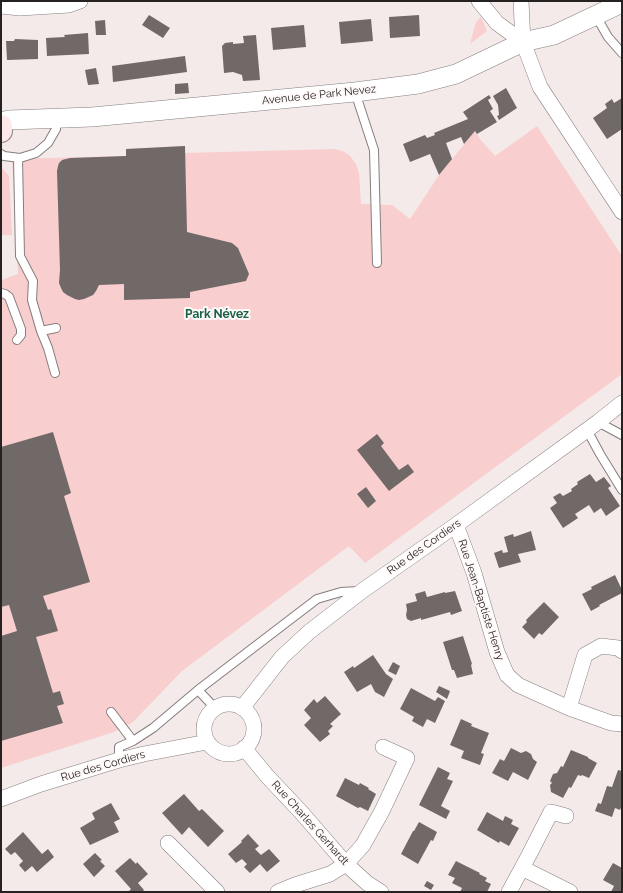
<!DOCTYPE html>
<html>
<head>
<meta charset="utf-8">
<style>
	body { margin:0 }
	#map { position:relative; width:623px; height:893px; overflow:hidden; background:#f4eaea; font-family:Raleway,sans-serif }
	canvas { display:block }
	.frame { position:absolute; inset:0; border:2px solid #262222; pointer-events:none }
</style>
</head>
<body>
<div id="map">
<canvas width="623" height="893"></canvas>
<div class="frame"></div>
</div>
<script>
const ctx = document.querySelector('canvas').getContext('2d');
ctx.lineJoin = 'round';
function fill(path, color) { ctx.fillStyle = color; ctx.fill(path, 'evenodd'); }
const poly = rows => new Path2D(rows.map(r => 'M' + r).join(''));
function stroke(path, color, width, dash) { ctx.strokeStyle = color; ctx.lineWidth = width; ctx.lineCap = dash ? 'butt' : 'round'; ctx.setLineDash(dash || []); ctx.stroke(path); }
function drawText(font, color, halo, rows, align = 'center') {
  ctx.font = font + ' Raleway,sans-serif'; ctx.lineWidth = 4; ctx.setLineDash([]); ctx.textBaseline = 'middle'; ctx.strokeStyle = halo; ctx.fillStyle = color; for (const [text, x, y, turn = 0] of rows) {
    ctx.save(); ctx.translate(x, y); ctx.rotate((+turn || 0) * Math.PI / 180); ctx.textAlign = isNaN(turn) ? turn : align; if (halo) ctx.strokeText(text, 0, 0); ctx.fillText(text, 0, 0); ctx.restore();
  }
}
fill(poly([
	[481,17,487,31,470,44,476,22],
	[537,126,622,256,622,374,365,563,349,546,182,671,132,723,114,732,1,768,1,280,18,274,12,159,126,156,126,149,185,146,185,153,334,149,343,151,350,156,356,164,359,173,361,204,392,205,410,219,439,175,475,131,480,139,495,156],
	[1,167,9,176,12,235,1,235]
]), '#f9cecf');
fill(poly([
	[149,15,170,28,163,38,142,25],
	[419,15,420,36,390,38,389,17],
	[371,19,373,41,341,44,339,22],
	[105,20,106,35,96,35,95,21],
	[304,25,306,47,273,50,271,28],
	[88,33,89,54,47,56,46,38,65,37,64,35],
	[256,35,260,80,243,81,242,75,233,72,224,73,222,46,225,43,233,42,233,44,244,43,243,36],
	[15,39,38,40,38,59,7,60,6,41,14,41],
	[185,56,187,72,113,82,112,66],
	[96,68,99,84,88,85,85,70],
	[188,83,189,93,175,94,175,84],
	[506,88,517,108,499,120,497,116,499,115,498,105,493,96],
	[489,95,491,98,488,100,493,109,490,111,497,122,477,134,475,131,464,144,461,137,446,143,452,159,439,175,430,154,410,162,403,144,425,135,427,138,435,135,434,133,468,119,463,112],
	[622,98,622,129,607,139,593,118,607,108,605,104,612,99,614,103],
	[185,146,187,232,232,243,238,248,249,274,246,281,190,292,190,298,124,300,124,284,99,285,96,291,93,295,84,299,79,300,75,299,67,295,63,292,61,288,59,283,60,270,57,171,58,166,59,163,62,160,70,158,126,156,126,149],
	[53,432,71,493,64,496,90,582,43,596,48,610,51,609,58,631,36,637,53,693,60,691,64,704,57,706,63,723,1,741,1,636,17,631,9,605,1,607,1,447],
	[377,434,384,443,381,446,399,470,408,464,414,472,389,491,357,450],
	[590,474,596,482,604,477,611,486,608,488,620,506,606,516,601,508,594,513,589,505,575,514,578,518,563,528,550,508,557,503,553,497,560,493,563,496,572,491,571,489,578,484,577,482],
	[366,487,376,501,368,508,357,494],
	[531,531,536,550,518,554,521,562,499,568,494,553,502,550,503,553,508,552,504,537,513,534,514,537],
	[615,575,622,590,622,593,599,605,600,606,591,611,582,594,592,589,591,587],
	[425,591,427,597,445,592,445,593,455,591,462,611,451,615,450,612,421,620,421,618,411,621,407,619,406,615,407,610,406,604,417,601,415,594],
	[544,602,559,617,542,635,539,633,534,639,522,627,527,622,526,620],
	[463,636,472,664,471,665,473,674,457,678,454,670,452,670,443,642],
	[373,655,386,674,393,679,384,697,375,692,371,684,357,692,344,672,353,666,354,668],
	[393,662,400,666,396,675,388,671],
	[439,686,450,691,447,699,436,692],
	[411,688,435,701,438,697,445,701,435,723,427,719,423,727,412,721,414,717,400,709],
	[325,696,341,714,330,724,333,726,328,731,330,734,320,742,304,725,311,718,304,710,314,699,317,703],
	[461,719,472,724,471,726,489,733,481,753,484,754,480,765,461,758,464,751,450,745],
	[511,748,521,753,526,751,531,754,533,759,537,762,528,780,513,772,508,781,492,773,500,759,504,761],
	[571,750,588,757,588,758,597,763,589,778,582,775,581,776,578,775,571,788,569,787,563,798,551,792,550,785,552,783,550,781,553,774,557,773,561,766,563,767],
	[438,767,450,773,447,779,453,781,441,806,450,811,446,819,419,805],
	[618,770,622,771,622,805,620,810,615,808,612,817,595,811,598,803,601,804,607,786,612,787],
	[345,778,359,785,360,783,369,788,368,789,376,794,368,811,360,807,358,808,336,796],
	[184,794,199,811,202,809,224,831,208,847,189,827,182,835,162,813],
	[111,803,120,819,114,822,119,832,90,845,80,828,95,819,92,813],
	[487,812,503,821,505,816,513,820,511,824,519,828,509,846,500,841,499,843,477,830],
	[419,822,437,832,433,841,431,840,418,864,401,854,413,831,414,831],
	[23,832,42,854,48,849,54,857,37,872,32,866,25,872,19,865,23,861,15,852,11,855,5,849],
	[248,834,259,846,255,849,261,855,269,849,280,861,267,872,260,864,250,873,244,867,247,864,242,859,236,863,228,854,242,842,241,841],
	[95,853,102,860,100,861,105,866,94,877,83,864],
	[130,858,136,864,137,862,148,874,138,883,144,890,142,892,128,892,131,889,115,871],
	[456,861,480,873,479,874,487,878,485,881,491,884,487,892,460,892,462,888,452,883,455,878,448,875],
	[613,863,622,868,622,892,611,892,614,886,603,880],
	[427,881,434,885,431,890,424,886]
]), '#716868');
const service = poly([
	[596,16,608,37,622,53],
	[355,92,374,150,377,263],
	[1,154,4,156,20,158,36,153,48,143,56,129,57,118],
	[18,158,20,256,33,281,32,300,41,331,48,348,55,373],
	[1,293,5,294,9,297,21,329,21,335,17,340],
	[41,331,56,328],
	[598,422,622,435],
	[587,430,600,454,622,490],
	[198,690,215,708],
	[111,712,133,741],
	[119,760,119,747,133,741,153,728,198,690,317,599,341,592,359,591]
]);
const minor = poly([
	[479,1,497,23,523,42,540,87,622,212],
	[521,1,523,42],
	[1,6,20,8,69,5,80,1],
	[456,525,474,573,497,652,507,675,518,685,569,708,611,723,622,724],
	'204 729a25 25 0 1 1 50 0a25 25 0 1 1-50 0Z',
	[242,708,282,657,309,632,362,591,456,525,598,422,622,403],
	[569,708,585,655,601,646,618,648,622,651],
	[244,748,267,776,301,812,346,864,367,883,381,892],
	[1,799,41,784,119,760,144,754,207,742],
	[168,843,217,892],
	[522,868,570,892],
	[278,892,295,885,330,874,346,864,363,845,382,811,407,758,383,747],
	[509,892,529,855,551,812,566,816]
]);
const tertiary = poly([
	[1,122,9,120,92,117,355,92,418,84,456,74,523,42,554,35,622,3]
]);
const secondary = poly([
	[1,126,1,131]
]);
stroke(service, '#867e7e', 10);
stroke(minor, '#867e7e', 16);
stroke(tertiary, '#867e7e', 20);
stroke(secondary, '#867e7e', 24);
stroke(service, '#fff', 8);
stroke(minor, '#fff', 15);
stroke(tertiary, '#fff', 19);
stroke(secondary, '#fee8e9', 22);
drawText('11px', '#262222', '#fff9f9', [
	["Avenue de Park Nevez",319,95,-6],
	["Rue des Cordiers",424,547,-35],
	["Rue Jean-Baptiste Henry",481,600,72],
	["Rue des Cordiers",103,766,-16],
	["Rue Charles Gerhardt",310,823,48]
]);
drawText('bold 12px', '#186048', '#fff9f9', [
	["Park Névez",217,314]
]);
</script>
</body>
</html>
